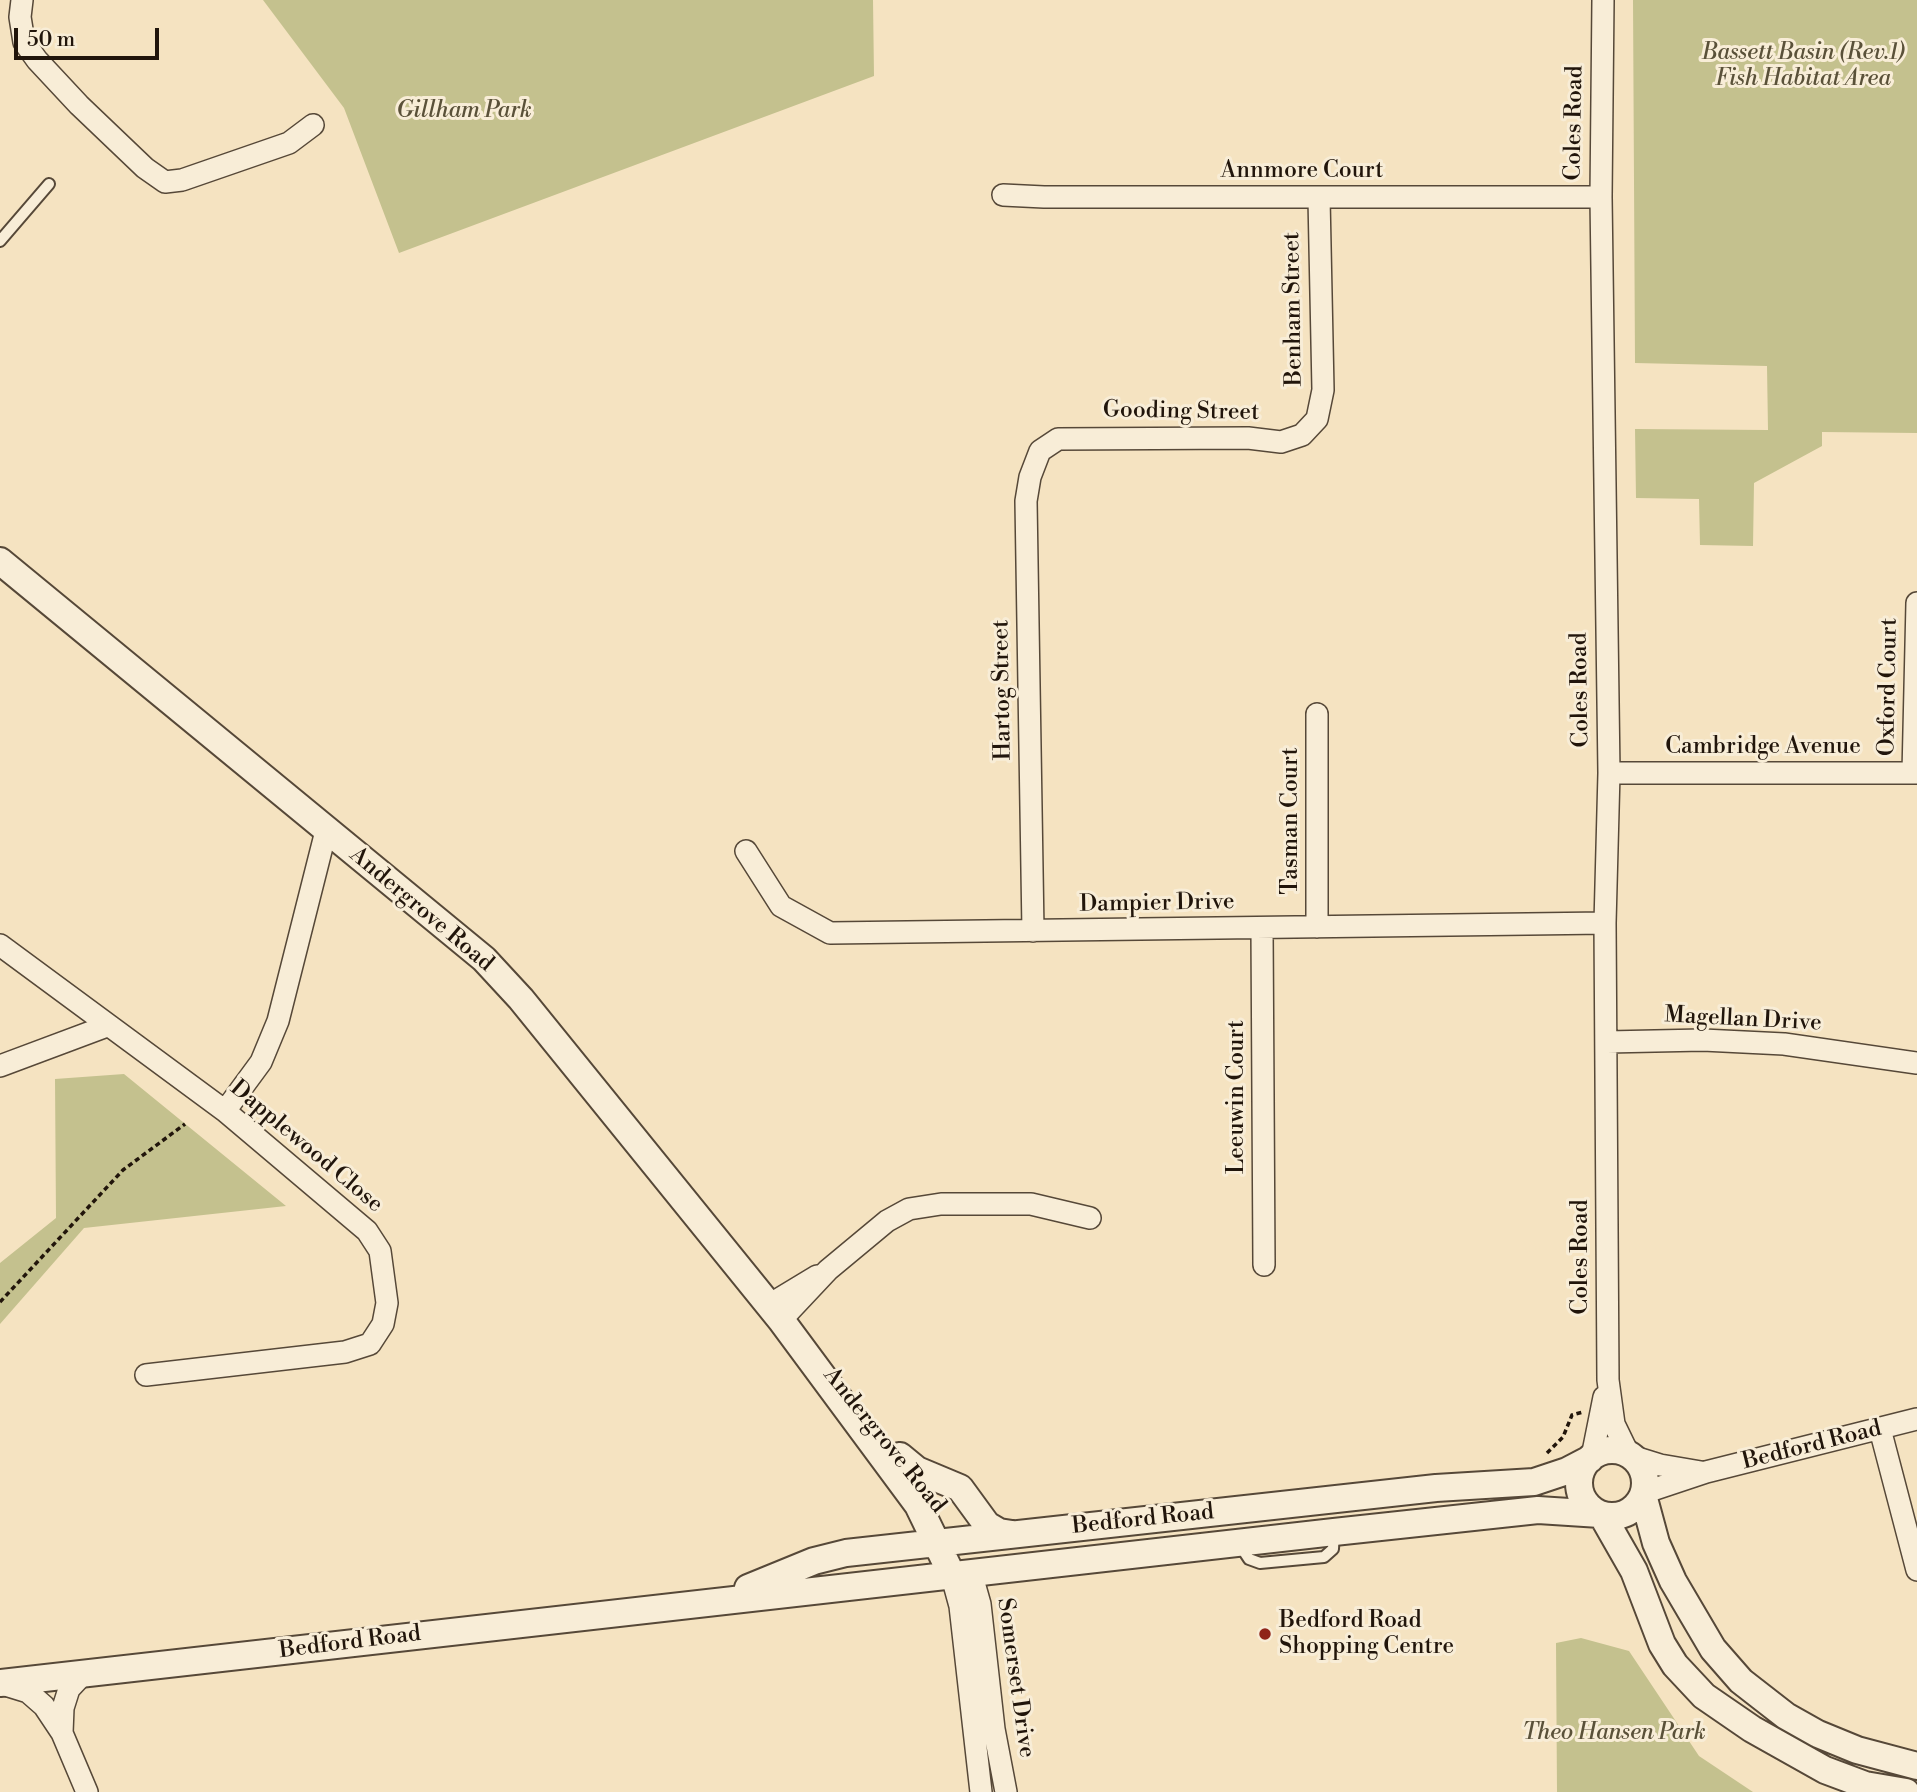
<!DOCTYPE html>
<html>
<head>
<meta charset="utf-8">
<style>
	body { margin:0 }
	#map { position:relative; width:1917px; height:1792px; overflow:hidden; background:#f5e3c1; font-family:"Libre Bodoni",serif }
	canvas { display:block }
	.scale { position:absolute; left:14px; top:28px; width:145px; height:32px; box-sizing:border-box; border:4px solid #21150b; border-top:0; padding-left:9px; font-size:21px; line-height:24px; white-space:nowrap; color:#21150b; -webkit-text-stroke:5px #f8edd7; paint-order:stroke }
</style>
</head>
<body>
<div id="map">
<canvas width="1917" height="1792"></canvas>
<div class="scale">50 m</div>
</div>
<script>
const ctx = document.querySelector('canvas').getContext('2d');
ctx.lineJoin = 'round';
function fill(path, color) { ctx.fillStyle = color; ctx.fill(path, 'evenodd'); }
const poly = rows => new Path2D(rows.map(r => 'M' + r).join(''));
function stroke(path, color, width, dash) { ctx.strokeStyle = color; ctx.lineWidth = width; ctx.lineCap = dash ? 'butt' : 'round'; ctx.setLineDash(dash || []); ctx.stroke(path); }
function drawText(font, color, halo, rows, align = 'center') {
  ctx.font = font + ' "Libre Bodoni",serif'; ctx.lineWidth = 6; ctx.setLineDash([]); ctx.textBaseline = 'middle'; ctx.strokeStyle = halo; ctx.fillStyle = color; for (const [text, x, y, turn = 0] of rows) {
    ctx.save(); ctx.translate(x, y); ctx.rotate((+turn || 0) * Math.PI / 180); ctx.textAlign = isNaN(turn) ? turn : align; if (halo) ctx.strokeText(text, 0, 0); ctx.fillText(text, 0, 0); ctx.restore();
  }
}
fill(poly([
	[263,0,873,0,874,76,399,253,344,108],
	[1633,0,1917,0,1917,433,1822,432,1822,446,1754,483,1753,546,1700,545,1699,499,1636,498,1635,429,1768,430,1767,366,1635,363],
	[124,1074,286,1206,84,1228,0,1324,0,1263,56,1218,55,1079],
	[1581,1638,1629,1651,1699,1756,1753,1792,1557,1792,1556,1643]
]), '#c4c18e');
const service = poly([
	[0,241,49,184],
	[1239,1544,1249,1559,1260,1563,1324,1557,1333,1549,1334,1532]
]);
const minor = poly([
	[22,0,20,17,24,42,37,60,79,105,145,168,165,182,182,180,289,143,313,125],
	[1603,0,1601,197,1609,773,1605,923,1608,1380,1614,1424,1629,1455],
	[1003,195,1044,197,1601,197],
	[1609,773,1917,773],
	[1913,773,1917,603],
	[746,851,781,906,830,933,1605,923],
	[1317,927,1317,714],
	[1262,929,1264,1265],
	[1033,931,1026,501,1030,477,1040,451,1058,439,1248,438,1281,442,1302,435,1317,419,1323,390,1319,198],
	[0,945,225,1111,367,1231,380,1251,387,1303,383,1324,370,1344,345,1352,146,1375],
	[1607,1042,1703,1040,1784,1044,1917,1063],
	[0,1066,107,1026],
	[225,1111,261,1062,278,1021,326,831],
	[769,1305,817,1276],
	[781,1320,828,1270,887,1221,909,1209,941,1204,1031,1204,1090,1218],
	[1880,1429,1917,1570],
	[1631,1456,1660,1465,1701,1472],
	[1592,1457,1604,1397],
	[1643,1493,1706,1472,1917,1419],
	[971,1572,980,1604,994,1729,1006,1792],
	[951,1573,960,1606,981,1792],
	[2,1684,28,1692,44,1706,62,1733,87,1792],
	[62,1733,63,1708,69,1689,83,1674]
]);
const tertiary = poly([
	[0,561,484,959,521,999,781,1320,918,1505,951,1573],
	'1579 1483a33 33 0 1 1 66 0a33 33 0 1 1-66 0Z',
	[900,1456,917,1470,960,1488,987,1525,999,1532,1012,1534],
	[1643,1495,1656,1543,1673,1581,1713,1649,1741,1681,1786,1716,1818,1734,1857,1750,1917,1766],
	[1602,1515,1634,1571,1662,1644,1675,1665,1704,1696,1752,1729,1825,1770,1865,1785,1906,1792],
	[748,1588,814,1561,846,1553,1436,1488,1534,1482,1567,1471,1590,1459],
	[0,1683,1334,1532,1538,1510,1600,1514]
]);
stroke(service, '#564838', 14);
stroke(minor, '#564838', 24);
stroke(tertiary, '#564838', 30);
stroke(poly([
	[0,1302,123,1170,185,1124],
	[1547,1453,1563,1437,1572,1415,1583,1412]
]), '#21150b', 3.5, [5, 3.5]);
stroke(service, '#f8edd7', 10);
stroke(minor, '#f8edd7', 21);
stroke(tertiary, '#f8edd7', 26);
for (const [x, y, r, color] of [
	[1265,1634,7,"#8f2418"]
]) { const dot = new Path2D(); dot.arc(x, y, r, 0, 2 * Math.PI); ctx.fillStyle = color; ctx.fill(dot); stroke(dot, '#f8edd7', 2.5); }
drawText('italic 23px', '#5a5139', '#f8edd7', [
	["Bassett Basin (Rev.1)",1803,53],
	["Fish Habitat Area",1803,79],
	["Gillham Park",464,111],
	["Theo Hansen Park",1614,1733]
]);
drawText('23px', '#21150b', '#f8edd7', [
	["Coles Road",1575,123,-89],
	["Annmore Court",1302,171],
	["Benham Street",1294,309,-91],
	["Gooding Street",1181,412,1],
	["Oxford Court",1889,687,-89],
	["Hartog Street",1003,690,-91],
	["Coles Road",1581,690,-91],
	["Cambridge Avenue",1763,747],
	["Tasman Court",1291,821,-90],
	["Dampier Drive",1157,904,-1],
	["Andergrove Road",421,910,40],
	["Magellan Drive",1743,1020,3],
	["Leeuwin Court",1237,1097,-90],
	["Dapplewood Close",306,1147,40],
	["Coles Road",1581,1257,-90],
	["Andergrove Road",884,1441,51],
	["Bedford Road",1812,1446,-14],
	["Bedford Road",1143,1520,-6],
	["Bedford Road",350,1643,-7],
	["Somerset Drive",1015,1678,82]
]);
drawText('23px', '#21150b', '#f8edd7', [
	["Bedford Road",1279,1621],
	["Shopping Centre",1279,1647]
], 'left');
</script>
</body>
</html>
